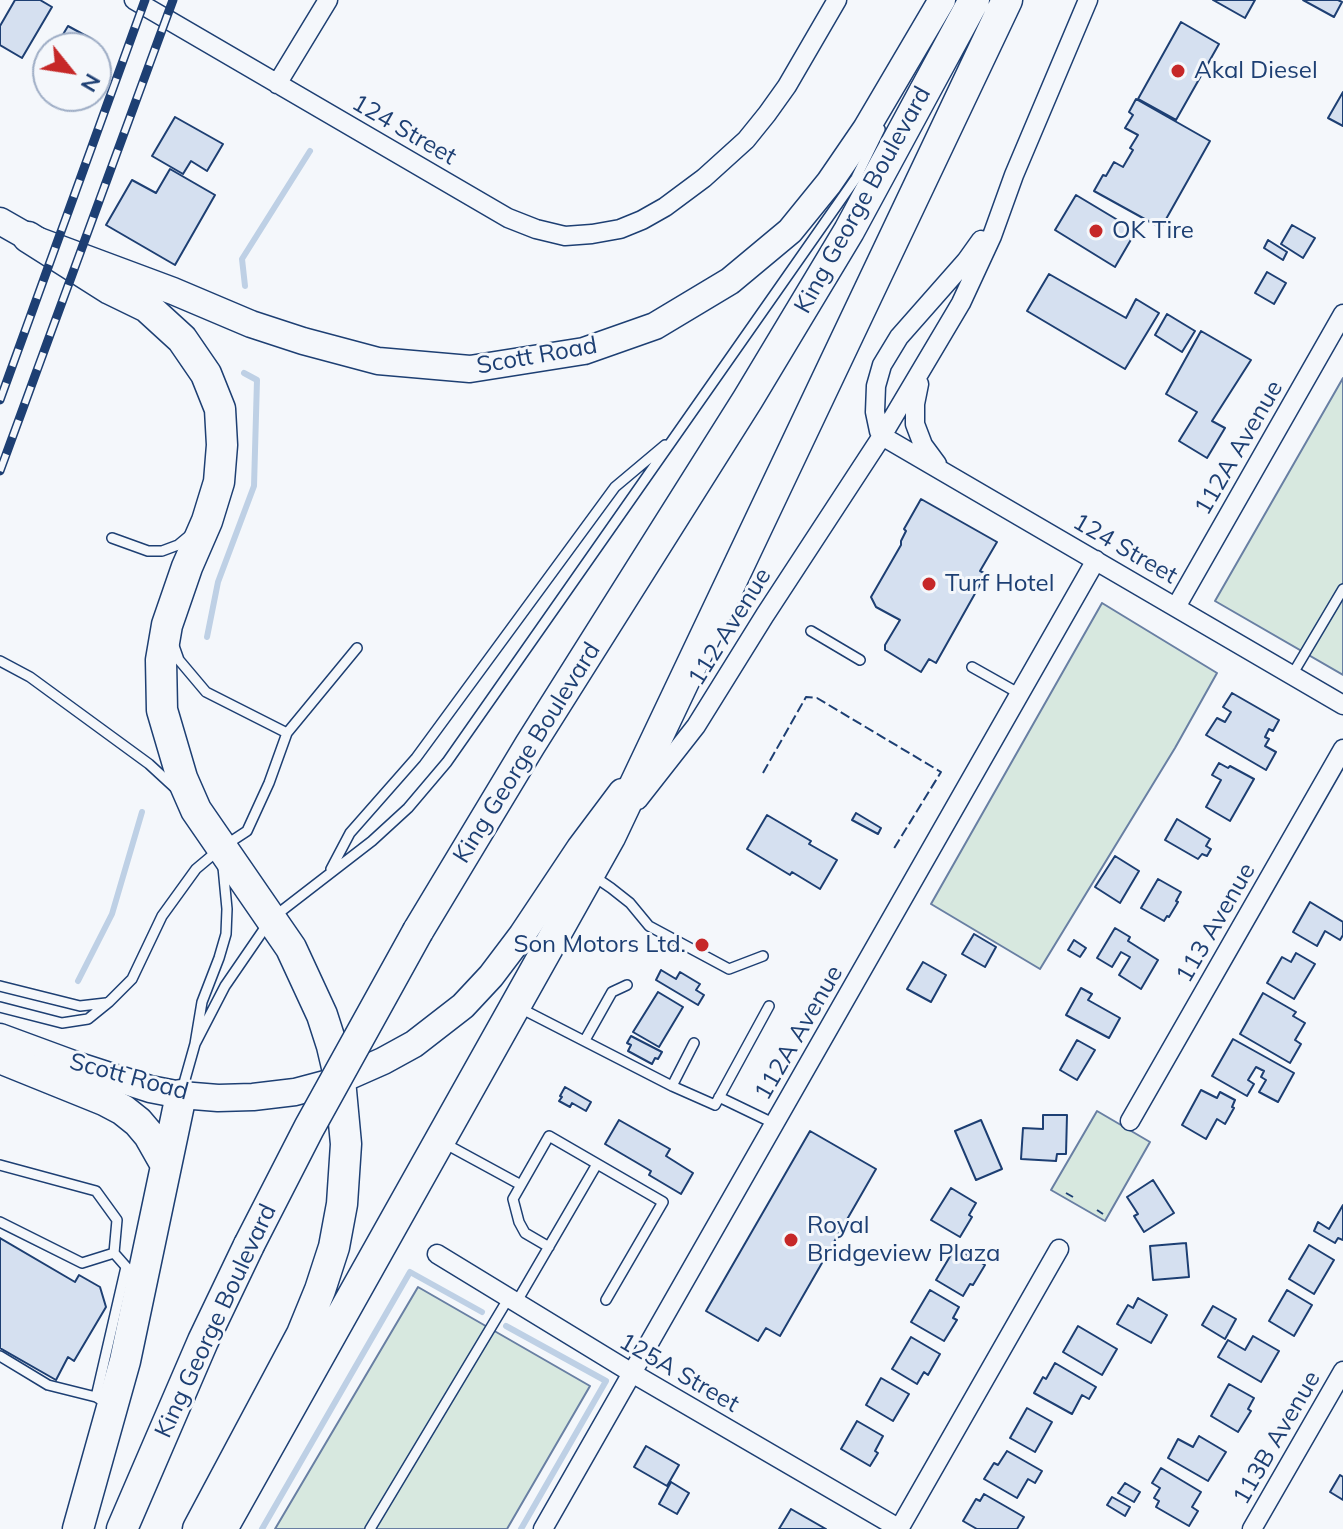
<!DOCTYPE html>
<html>
<head>
<meta charset="utf-8">
<style>
	body { margin:0 }
	#map { position:relative; width:1343px; height:1529px; overflow:hidden; background:#f4f7fb; font-family:Mulish,sans-serif }
	canvas { display:block }
	.north { position:absolute; left:32px; top:32px; width:80px; height:80px; box-sizing:border-box; background:#f4f7fb; border:2px solid #9eadc5; border-radius:50%; rotate:120deg; font-size:22px; font-weight:700; line-height:32px; text-align:center; color:#1d3f73 }
	.north::after { content:''; display:block; margin:auto; width:28px; height:36px; background:#c62828; clip-path:polygon(50% 0,100% 100%,50% 72%,0 100%) }
</style>
</head>
<body>
<div id="map">
<canvas width="1343" height="1529"></canvas>
<div class="north">N</div>
</div>
<script>
const ctx = document.querySelector('canvas').getContext('2d');
ctx.lineJoin = 'round';
function fill(path, color) { ctx.fillStyle = color; ctx.fill(path, 'evenodd'); }
const poly = rows => new Path2D(rows.map(r => 'M' + r).join(''));
function stroke(path, color, width, dash) { ctx.strokeStyle = color; ctx.lineWidth = width; ctx.lineCap = dash ? 'butt' : 'round'; ctx.setLineDash(dash || []); ctx.stroke(path); }
function drawText(font, color, halo, rows, align = 'center') {
  ctx.font = font + ' Mulish,sans-serif'; ctx.lineWidth = 6; ctx.setLineDash([]); ctx.textBaseline = 'middle'; ctx.strokeStyle = halo; ctx.fillStyle = color; for (const [text, x, y, turn = 0] of rows) {
    ctx.save(); ctx.translate(x, y); ctx.rotate((+turn || 0) * Math.PI / 180); ctx.textAlign = isNaN(turn) ? turn : align; if (halo) ctx.strokeText(text, 0, 0); ctx.fillText(text, 0, 0); ctx.restore();
  }
}
const green = poly([
	[1343,378,1343,675,1215,601,1343,378],
	[1102,603,1217,673,1175,748,1040,969,931,904,1102,603],
	[1097,1111,1150,1142,1105,1221,1051,1190,1097,1111],
	[418,1287,590,1386,507,1529,275,1529,418,1287]
]);
fill(green, '#d7e8df');
stroke(green, '#687fa3', 2);
stroke(poly([
	[245,286,242,259,310,151],
	[207,637,218,582,254,486,257,380,244,373],
	[78,981,112,914,142,812],
	[506,1326,606,1381,521,1529],
	[262,1529,410,1272,482,1312]
]), '#bed0e5', 6);
const building = poly([
	[15,0,40,0,52,7,22,58,0,45,0,26,15,0],
	[1213,0,1255,0,1245,18,1213,0],
	[1303,0,1338,0,1342,2,1334,17,1303,0],
	[1181,22,1219,44,1176,120,1138,99,1181,22],
	[68,26,90,38,84,48,55,48,68,26],
	[1343,92,1343,126,1328,118,1343,92],
	[1136,99,1210,141,1161,228,1094,191,1103,175,1106,176,1114,162,1123,167,1133,150,1130,148,1138,135,1125,128,1133,115,1129,112,1136,99],
	[175,117,223,144,207,171,191,161,183,174,152,156,175,117],
	[170,169,215,195,175,265,106,225,132,180,156,193,170,169],
	[1076,195,1136,231,1115,267,1055,230,1076,195],
	[1292,225,1315,238,1303,258,1281,244,1292,225],
	[1268,240,1287,252,1283,260,1264,248,1268,240],
	[1267,272,1286,283,1274,304,1255,293,1267,272],
	[1049,274,1126,318,1136,299,1159,313,1125,369,1027,311,1049,274],
	[1167,314,1195,331,1182,352,1155,335,1167,314],
	[1201,331,1251,360,1212,421,1225,428,1207,458,1179,441,1197,412,1166,394,1201,331],
	[921,499,997,542,980,571,986,574,936,663,929,659,921,672,885,650,885,645,900,620,876,607,871,597,901,545,901,541,906,531,904,529,921,499],
	[1232,693,1279,720,1273,731,1269,729,1265,737,1269,739,1265,746,1276,752,1266,770,1206,735,1217,718,1225,722,1231,712,1223,707,1232,693],
	[1219,763,1228,768,1230,766,1254,779,1230,821,1206,807,1221,780,1212,775,1219,763],
	[856,813,881,828,878,834,852,820,856,813],
	[767,815,811,841,809,844,837,860,820,889,792,872,790,875,747,849,767,815],
	[1177,819,1210,839,1206,846,1211,849,1207,856,1202,854,1198,859,1165,840,1177,819],
	[1115,856,1139,871,1120,903,1095,887,1115,856],
	[1158,879,1181,892,1176,901,1178,902,1169,917,1167,916,1164,921,1141,908,1158,879],
	[1310,902,1343,922,1343,935,1340,940,1325,931,1317,946,1293,932,1310,902],
	[1115,928,1130,937,1128,941,1158,960,1141,989,1119,975,1130,957,1121,952,1112,967,1097,958,1115,928],
	[974,934,996,947,985,967,962,954,974,934],
	[1074,940,1086,948,1080,957,1068,950,1074,940],
	[1296,953,1315,964,1294,999,1267,983,1282,957,1291,962,1296,953],
	[923,962,946,975,931,1002,907,989,923,962],
	[661,970,676,979,680,972,700,984,696,990,704,995,698,1005,656,980,661,970],
	[1081,988,1092,994,1088,1000,1120,1018,1109,1038,1066,1015,1081,988],
	[658,992,683,1007,659,1047,633,1032,658,992],
	[1263,993,1296,1012,1293,1016,1305,1023,1295,1040,1301,1044,1290,1063,1240,1034,1263,993],
	[631,1036,662,1052,658,1059,655,1058,652,1064,628,1051,631,1045,627,1043,631,1036],
	[1233,1039,1294,1073,1278,1102,1259,1092,1266,1080,1261,1077,1264,1071,1256,1067,1248,1080,1254,1084,1247,1096,1212,1076,1233,1039],
	[1077,1040,1095,1050,1077,1080,1060,1070,1077,1040],
	[565,1087,591,1102,586,1111,572,1103,570,1107,559,1101,562,1097,560,1096,565,1087],
	[1201,1090,1217,1098,1220,1092,1235,1100,1232,1107,1234,1108,1225,1124,1217,1119,1206,1139,1182,1125,1201,1090],
	[1043,1115,1067,1115,1066,1154,1057,1154,1056,1161,1021,1159,1023,1128,1043,1129,1043,1115],
	[619,1120,670,1149,666,1156,693,1173,681,1194,649,1175,651,1171,605,1144,619,1120],
	[981,1120,1002,1169,976,1180,955,1131,981,1120],
	[810,1131,876,1169,780,1336,766,1328,758,1341,706,1311,810,1131],
	[1153,1180,1174,1213,1144,1232,1134,1216,1138,1214,1127,1197,1153,1180],
	[951,1188,976,1203,969,1215,972,1217,960,1237,931,1220,951,1188],
	[1343,1205,1343,1240,1338,1238,1335,1243,1314,1231,1318,1222,1329,1229,1343,1205],
	[0,1238,75,1282,79,1275,100,1287,106,1307,74,1361,68,1357,56,1380,0,1348,0,1238],
	[1186,1243,1189,1277,1153,1280,1150,1246,1186,1243],
	[1309,1245,1334,1260,1314,1294,1289,1279,1309,1245],
	[955,1248,985,1265,973,1285,970,1284,963,1296,936,1280,955,1248],
	[930,1290,959,1307,953,1318,957,1320,944,1341,911,1322,930,1290],
	[1287,1290,1312,1305,1294,1336,1269,1321,1287,1290],
	[1138,1298,1167,1315,1151,1343,1117,1324,1128,1305,1133,1308,1138,1298],
	[1213,1306,1236,1319,1225,1339,1202,1325,1213,1306],
	[1078,1326,1117,1349,1102,1375,1063,1352,1078,1326],
	[1253,1336,1279,1351,1261,1382,1218,1357,1228,1340,1245,1350,1253,1336],
	[911,1337,940,1354,928,1375,924,1372,917,1384,892,1369,911,1337],
	[1055,1363,1096,1387,1089,1399,1082,1395,1072,1414,1034,1393,1043,1377,1046,1379,1055,1363],
	[881,1378,909,1394,893,1421,866,1405,881,1378],
	[1229,1384,1254,1398,1248,1409,1251,1411,1238,1432,1211,1416,1229,1384],
	[1027,1408,1052,1422,1035,1452,1010,1438,1027,1408],
	[857,1421,883,1436,875,1451,878,1453,870,1466,841,1449,857,1421],
	[1199,1436,1226,1452,1208,1481,1168,1458,1178,1439,1193,1447,1199,1436],
	[646,1446,679,1465,667,1486,634,1467,646,1446],
	[1007,1451,1042,1471,1035,1483,1028,1479,1017,1498,984,1479,994,1463,998,1465,1007,1451],
	[1161,1468,1201,1492,1192,1507,1198,1511,1189,1526,1156,1507,1159,1501,1154,1498,1160,1488,1152,1483,1161,1468],
	[1340,1475,1343,1477,1343,1500,1330,1492,1340,1475],
	[671,1482,689,1493,677,1514,659,1504,671,1482],
	[1125,1483,1140,1492,1134,1502,1118,1493,1125,1483],
	[984,1494,1024,1517,1017,1529,977,1529,963,1521,976,1499,980,1501,984,1494],
	[1112,1497,1130,1507,1125,1516,1107,1505,1112,1497],
	[791,1509,826,1529,779,1529,791,1509]
]);
fill(building, '#d5e0f0');
stroke(building, '#1d3f73', 2);
const service = poly([
	[112,538,148,551,162,551,178,545,190,535],
	[811,631,860,660],
	[173,643,179,660,206,692,287,733],
	[0,661,30,677,149,764,174,787],
	[972,667,1020,694],
	[1292,675,1343,589],
	[331,869,350,833,416,758,615,487,665,445],
	[592,875,611,888,630,903,649,926,729,969,763,956],
	[0,986,80,1006,106,1003],
	[0,1007,62,1023,88,1019,109,1002,132,979,162,916,196,869,221,848,247,831,269,783,287,733,357,648],
	[518,1007,672,1086,715,1105,769,1006],
	[585,1040,612,992,627,985],
	[195,1044,225,986,271,919,372,841,408,808,447,762,856,178,880,129],
	[672,1086,694,1043],
	[182,1090,195,1044,202,1002,219,958,226,934,227,909,223,867],
	[719,1097,775,1124],
	[442,1142,521,1185,549,1136,663,1202,606,1300],
	[0,1165,96,1191,117,1220,114,1253,136,1278],
	[521,1185,513,1199,519,1222,525,1233,549,1247],
	[0,1222,82,1263,114,1253],
	[516,1303,597,1164],
	[0,1356,48,1385,96,1397],
	[109,1405,96,1397,126,1267],
	[370,1529,508,1299]
]);
const minor = poly([
	[134,0,508,218,536,229,565,236,592,234,620,229,642,220,665,207,704,178,746,140,767,114,787,86,837,0],
	[277,84,328,0],
	[919,384,915,404,915,424,923,445,937,464],
	[882,436,1343,705],
	[882,436,879,431,875,412,876,386,882,365,899,337,966,261,981,240],
	[1176,607,1343,314],
	[638,800,696,726,765,615,882,436,961,303,992,236,1014,175,1088,0],
	[1130,1121,1343,749],
	[437,1254,632,1373,900,1529],
	[543,1529,1096,560],
	[899,1529,1059,1249],
	[1252,1529,1343,1371]
]);
const secondary = poly([
	[0,221,28,237,173,291,251,324,303,341,378,361,470,369,584,351,655,326,730,281,790,231,829,183,866,129,942,0],
	[0,1037,76,1065,150,1089,181,1095,218,1098,253,1097,295,1092,340,1080,383,1061,414,1044,463,1006,491,976,522,935,580,848,622,792]
]);
const primary = poly([
	[28,237,110,289,147,307,182,339,206,374,220,409,222,445,219,482,207,521,187,567,167,625,161,660,162,710,182,778,196,810,291,948,322,1015,332,1046,340,1080,346,1144,342,1204,334,1247,320,1290,302,1334,198,1529],
	[418,931,530,745,748,399,849,231,974,0],
	[0,1058,104,1100,123,1110,138,1122,149,1135,166,1165],
	[78,1529,125,1361,181,1095],
	[122,1529,203,1341,249,1245],
	[222,1529,610,837,1007,0]
]);
stroke(service, '#1d3f73', 12);
stroke(minor, '#1d3f73', 21);
stroke(secondary, '#1d3f73', 29);
stroke(primary, '#1d3f73', 33);
stroke(service, '#f4f7fb', 9);
stroke(minor, '#f4f7fb', 18);
stroke(secondary, '#f4f7fb', 26);
stroke(primary, '#f4f7fb', 30);
const rail = poly([
	[0,400,145,0],
	[0,471,173,0]
]);
stroke(rail, '#1d3f73', 9);
stroke(rail, '#f4f7fb', 6, [18]);
const primaryBridge = poly([
	[249,1245,309,1128,418,931]
]);
stroke(primaryBridge, '#1d3f73', 33, []);
stroke(primaryBridge, '#f4f7fb', 30);
stroke(poly([
	[763,773,806,697,817,698,941,772,893,850],
	[1066,1193,1073,1197],
	[1097,1210,1103,1214]
]), '#1d3f73', 2, [10, 4]);
for (const [x, y, r, color] of [
	[1178,71,8,"#c62828"],
	[1096,231,8,"#c62828"],
	[929,584,8,"#c62828"],
	[702,945,8,"#c62828"],
	[791,1240,8,"#c62828"]
]) { const dot = new Path2D(); dot.arc(x, y, r, 0, 2 * Math.PI); ctx.fillStyle = color; ctx.fill(dot); stroke(dot, '#f4f7fb', 3); }
drawText('24px', '#1d3f73', '#f4f7fb', [
	["Akal Diesel",1194,71],
	["OK Tire",1112,231],
	["Turf Hotel",945,584],
	["Son Motors Ltd.",686,945,"right"],
	["Royal",807,1226],
	["Bridgeview Plaza",807,1254]
], 'left');
drawText('24px', '#1d3f73', '#f4f7fb', [
	["124 Street",404,130,30],
	["King George Boulevard",863,200,-61],
	["Scott Road",537,356,-10],
	["112A Avenue",1239,448,-60],
	["124 Street",1125,549,30],
	["112 Avenue",730,627,-58],
	["King George Boulevard",527,753,-58],
	["113 Avenue",1216,923,-60],
	["112A Avenue",799,1033,-60],
	["Scott Road",129,1077,15],
	["King George Boulevard",216,1321,-65],
	["125A Street",679,1373,30],
	["113B Avenue",1277,1438,-60]
]);
</script>
</body>
</html>
